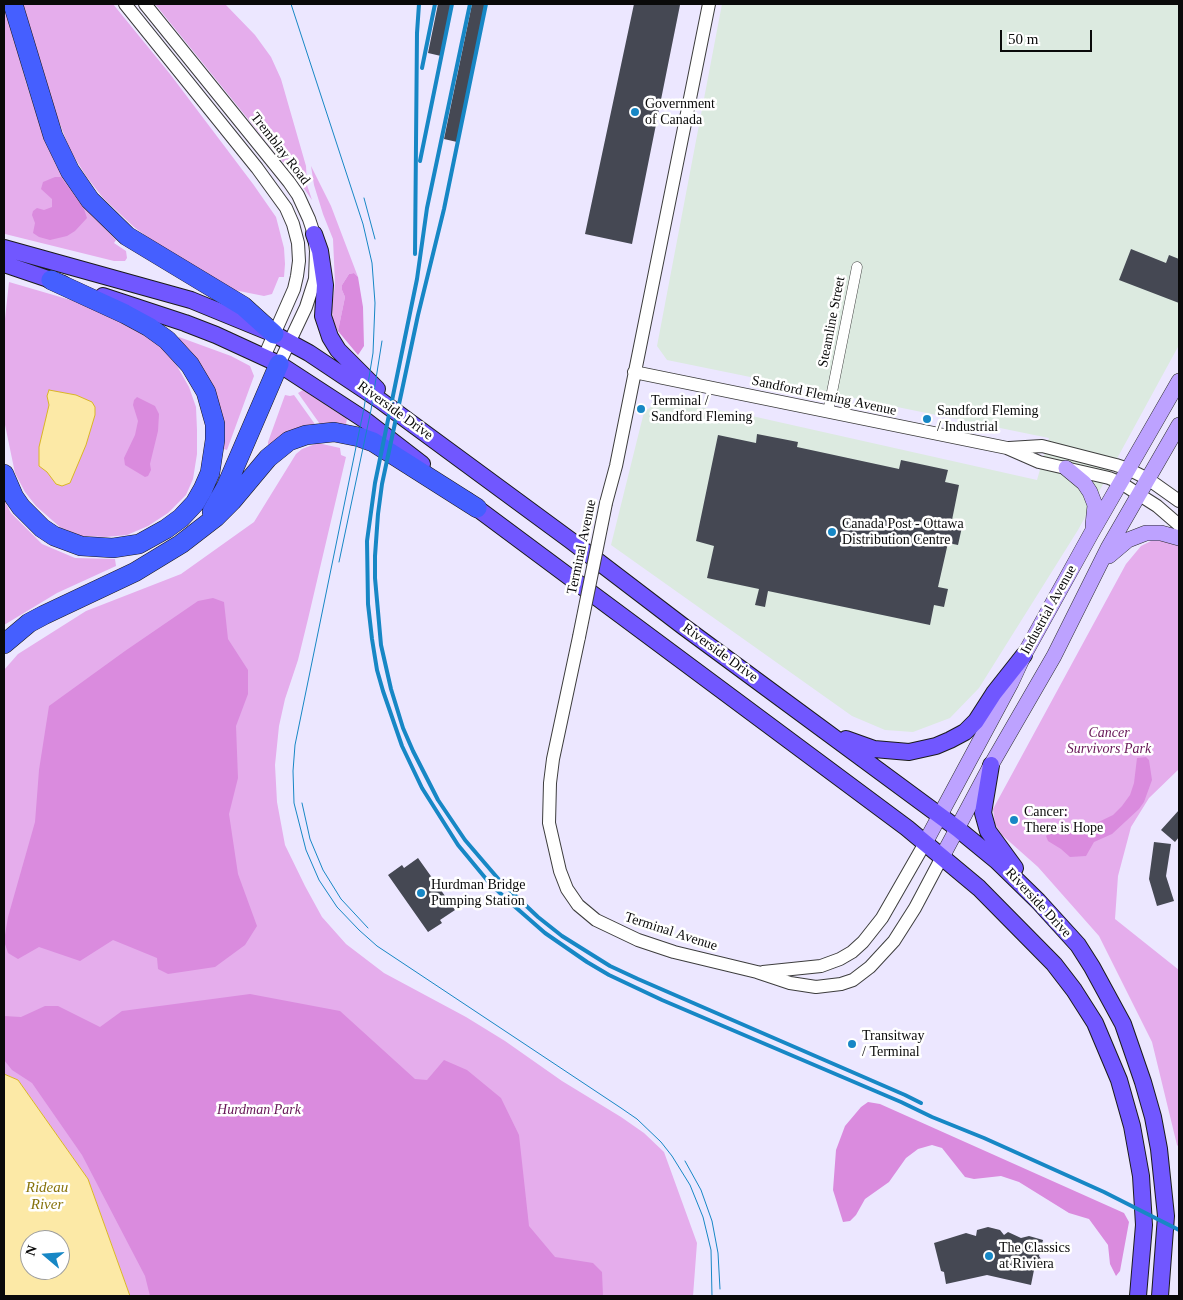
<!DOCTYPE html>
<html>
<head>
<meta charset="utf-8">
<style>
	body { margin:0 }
	#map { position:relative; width:1183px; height:1300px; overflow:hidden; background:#ece7ff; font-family:"Times New Roman",serif }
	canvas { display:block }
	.frame { position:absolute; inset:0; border:5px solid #0a0a0a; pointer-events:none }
	.north { position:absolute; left:20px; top:1230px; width:50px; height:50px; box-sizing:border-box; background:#fff; border:1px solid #9d9d9d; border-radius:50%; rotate:288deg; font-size:14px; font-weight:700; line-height:20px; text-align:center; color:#0a0a0a }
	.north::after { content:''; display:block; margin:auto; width:18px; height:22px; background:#1787c5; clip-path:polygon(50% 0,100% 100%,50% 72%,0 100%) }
	.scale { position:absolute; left:1000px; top:30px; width:92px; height:22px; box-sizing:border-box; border:2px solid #0a0a0a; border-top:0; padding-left:6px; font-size:15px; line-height:18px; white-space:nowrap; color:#0a0a0a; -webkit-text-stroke:4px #fff; paint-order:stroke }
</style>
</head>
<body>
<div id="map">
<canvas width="1183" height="1300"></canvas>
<div class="frame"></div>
<div class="north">N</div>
<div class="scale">50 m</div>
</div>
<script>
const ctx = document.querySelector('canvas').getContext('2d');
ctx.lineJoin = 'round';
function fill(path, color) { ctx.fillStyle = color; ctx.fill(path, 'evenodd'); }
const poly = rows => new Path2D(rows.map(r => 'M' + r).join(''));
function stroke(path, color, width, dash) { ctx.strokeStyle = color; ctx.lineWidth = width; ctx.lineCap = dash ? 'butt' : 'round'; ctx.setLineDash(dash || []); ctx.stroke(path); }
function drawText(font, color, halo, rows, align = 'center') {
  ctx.font = font + ' "Times New Roman",serif'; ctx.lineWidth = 5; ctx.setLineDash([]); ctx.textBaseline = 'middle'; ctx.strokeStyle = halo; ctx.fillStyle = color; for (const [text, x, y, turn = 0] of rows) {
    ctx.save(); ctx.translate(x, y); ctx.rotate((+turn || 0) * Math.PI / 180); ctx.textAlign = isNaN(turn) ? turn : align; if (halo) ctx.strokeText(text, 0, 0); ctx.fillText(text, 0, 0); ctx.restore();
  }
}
fill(poly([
	[722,4,1179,4,1179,345,1078,530,979,688,950,718,913,732,885,730,852,716,611,545,644,412,656,403,666,402,743,414,1037,480,1049,438,667,360,657,346]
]), '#dceae0');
fill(poly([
	[4,4,26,82,45,141,58,168,71,189,83,205,116,240,114,243,126,251,127,258,125,261,114,261,5,234,4,215],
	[23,4,113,4,170,74,253,184,276,217,284,248,285,264,284,277,279,277,272,294,264,296,234,290,167,252,134,227,103,198,86,176,70,150,53,106],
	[155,4,225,4,255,35,271,57,281,79,306,166,307,185,312,200,303,187],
	[311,166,331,206,358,277,354,273,349,274,342,285,342,290,345,297,338,331,333,321,332,308,335,284,333,239,323,214,314,185],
	[9,282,74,301,109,315,141,332,162,348,177,366,189,387,196,407,197,430,197,454,193,479,186,495,168,513,148,526,127,535,106,537,82,536,61,528,36,506,25,492,15,473,4,420,4,328],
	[179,337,231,356,250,366,254,376,227,450,224,449,221,422,176,342],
	[303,390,347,419,345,429,322,427,298,393],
	[285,395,290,396,294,395,317,427,268,447,268,442],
	[318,443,340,448,341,455,346,457,308,619,298,660,285,699,279,726,275,765,277,802,285,845,305,886,322,917,346,944,384,973,466,1017,505,1041,562,1081,621,1117,644,1133,664,1152,697,1243,693,1296,130,1296,88,1179,18,1080,4,1074,4,670,18,654,86,611,181,574,254,522,296,454,302,449],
	[4,500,11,513,42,544,75,558,115,559,116,566,57,593,4,625],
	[1157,538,1179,544,1179,769,1149,798,1131,827,1118,876,1115,919,1179,970,1179,1147,1177,1145,1152,1042,1099,936,1038,867,1002,835,995,824,993,809,1126,564,1141,546]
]), '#e5adec');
fill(poly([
	[55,177,61,177,84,209,87,218,75,231,67,236,50,240,39,237,33,233,35,223,32,215,33,211,37,208,44,210,52,207,52,199,41,189,43,182],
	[354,273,358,277,363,307,364,346,358,355,338,331,345,297,342,290,342,285,349,274],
	[137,397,155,406,159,414,158,431,150,464,151,470,148,476,145,477,125,465,124,458,135,435,138,421,133,405,134,400],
	[213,598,224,602,228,639,248,670,248,694,236,726,238,778,229,814,238,874,257,926,245,945,215,967,168,974,158,969,157,958,113,940,80,961,39,947,18,959,8,953,4,941,8,917,35,822,39,770,49,706,125,651,198,601],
	[1146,757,1149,760,1152,780,1144,802,1139,809,1112,834,1094,842,1086,856,1070,857,1061,849,1048,841,1046,836,1057,825,1065,827,1070,833,1078,832,1113,815,1122,806,1130,795,1134,783,1137,758],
	[250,994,340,1011,415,1079,427,1080,444,1060,467,1070,501,1098,519,1135,529,1226,555,1257,593,1263,602,1272,603,1296,150,1296,145,1276,82,1155,32,1083,12,1070,4,1060,4,1016,21,1017,45,1006,58,1006,100,1027,122,1011],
	[868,1102,880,1104,1124,1213,1129,1222,1120,1271,1116,1276,1110,1264,1108,1245,1089,1219,1069,1213,1019,1182,1001,1176,974,1179,965,1177,942,1148,932,1145,918,1149,906,1158,889,1182,865,1199,856,1215,850,1221,843,1222,833,1190,836,1150,845,1126,861,1107]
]), '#da8bde');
const water = poly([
	[49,390,76,395,92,402,95,407,95,415,86,445,70,483,62,486,56,484,47,472,39,466,39,447,49,405,47,396,49,390],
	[4,1074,18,1080,88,1179,130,1296,4,1296,4,1074],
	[30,1240,60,1240,60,1270,30,1270,30,1240]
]);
fill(water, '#fce9a6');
stroke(water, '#dab626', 1);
fill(poly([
	[438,4,452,4,441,56,428,53],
	[472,4,486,4,457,142,444,139],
	[634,4,680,5,632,244,585,234],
	[1131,249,1166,263,1169,255,1179,259,1179,303,1119,280],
	[757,434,798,442,797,447,899,469,901,460,948,470,945,482,959,485,951,525,962,527,958,545,948,543,938,587,948,589,944,607,934,605,930,625,768,591,765,607,755,605,759,589,707,578,714,546,696,541,718,435,756,443],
	[1179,810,1179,837,1175,842,1161,830],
	[1154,842,1171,844,1166,876,1174,901,1157,906,1149,879],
	[418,858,455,910,440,920,442,923,428,932,388,875,402,865,404,868],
	[988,1227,1000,1230,1004,1235,1008,1232,1021,1238,1029,1236,1043,1240,1039,1256,1041,1259,1040,1262,1035,1265,1031,1285,987,1275,946,1284,944,1272,941,1271,934,1243,966,1233,976,1236,977,1230]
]), '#454853');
const minor = poly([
	[828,412,857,267]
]);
const tertiary = poly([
	[125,4,257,168,286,208,293,224,298,243,299,261,297,276,294,289,264,357],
	[145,4,289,182,298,195,309,219,314,234,316,251,315,279,306,307,279,364],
	[634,372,1007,448,1039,462,1109,478,1121,483,1157,506,1179,525],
	[1009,448,1042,446,1116,465,1128,469,1148,479,1179,501],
	[606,503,616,466,709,4],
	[579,637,553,759,550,783,549,823,560,871,567,889,578,905,596,920,638,940,674,952,757,972,790,983,816,987,841,984,853,980,870,967,894,941,915,908,942,857],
	[763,972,821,966,840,959,852,952,863,942,882,918,925,843]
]);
const secondary = poly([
	[1066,468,1084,483,1090,492,1095,505,1093,525],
	[1109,556,1128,540,1146,533,1161,533,1179,538],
	[925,843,1011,683,1024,655,1092,532,1179,381],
	[942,857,991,765,1054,656,1108,548,1179,425]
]);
const primary = poly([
	[314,234,320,251,325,285,323,316,330,337,338,350,377,389],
	[4,248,191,300,274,334,309,353,381,401,570,540,684,627,958,829,997,861,1038,901,1078,945,1092,967,1123,1024,1143,1082,1153,1117,1159,1149,1166,1216,1160,1296],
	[4,264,63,284],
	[103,296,185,323,216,335,279,364,365,420,422,464],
	[466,500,907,828,979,888,1054,964,1074,990,1095,1023,1119,1080,1132,1126,1141,1176,1144,1225,1138,1296],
	[846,739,874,749,909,752,936,746,950,740,965,732,976,721,994,693,1024,655],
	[991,765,983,813,988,831,1015,868]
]);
const motorway = poly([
	[13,4,53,136,70,171,90,200,127,236,243,306,274,334],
	[4,474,14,497,21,507,42,528,54,536,81,546,113,548,139,544,166,529,181,518,195,503,203,489,210,473,215,440,215,424,206,392,190,365,167,340,149,327,125,314,51,280],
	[212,512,226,487,279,364],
	[4,644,29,623,44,615,135,572,181,544,216,517,232,501,268,458,289,441,306,435,334,432,359,437,373,442,477,508]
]);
stroke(minor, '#3d3d3d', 11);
stroke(tertiary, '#3d3d3d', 14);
stroke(secondary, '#2c2c2c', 16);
stroke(primary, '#1b1b1b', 18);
stroke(motorway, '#1b1b1b', 20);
stroke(minor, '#fff', 10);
stroke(tertiary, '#fff', 12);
stroke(secondary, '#bda2ff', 15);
stroke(primary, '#7157ff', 16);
stroke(motorway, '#455fff', 19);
stroke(poly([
	[291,4,363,224,372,263,375,303,373,353,364,408,295,745,293,771,294,803,306,850,319,880,337,907,359,930,377,946,621,1108,637,1119,661,1142,672,1156,690,1185,703,1217,711,1250,712,1296],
	[364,198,375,239],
	[339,562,371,410,382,341],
	[302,803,310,839,323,870,341,899,368,928],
	[685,1161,701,1190,712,1221,718,1253,720,1289]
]), '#1787c5', 1);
stroke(poly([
	[470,4,427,208,417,279,375,483,367,541,368,604,372,639,377,670,383,691,402,746,422,788,458,845,487,880,505,898,545,933,587,962,609,975,662,1000,901,1102,932,1117,984,1138,1104,1192,1179,1230],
	[486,4,444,209,418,315,382,484,378,514,375,556,375,578,381,645,391,689,403,728,413,751,438,800,465,840,501,882,538,917,562,936,610,966,638,979,905,1095,921,1103],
	[422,68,435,4],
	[420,161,452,4],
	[415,254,417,33,419,4]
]), '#1787c5', 4);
const tertiaryBridge = poly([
	[579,637,606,503]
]);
stroke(tertiaryBridge, '#3d3d3d', 14, []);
stroke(tertiaryBridge, '#fff', 12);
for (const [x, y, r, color] of [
	[635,112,5,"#1787c5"],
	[641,409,5,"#1787c5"],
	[927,419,5,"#1787c5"],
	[832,532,5,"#1787c5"],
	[1014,820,5,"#1787c5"],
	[421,893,5,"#1787c5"],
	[852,1044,5,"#1787c5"],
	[989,1256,5,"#1787c5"]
]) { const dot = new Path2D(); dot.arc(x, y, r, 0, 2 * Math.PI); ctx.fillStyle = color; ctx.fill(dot); stroke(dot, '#fff', 2); }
drawText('14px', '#0a0a0a', '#fff', [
	["Government",645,104],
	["of Canada",645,120],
	["Terminal /",651,401],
	["Sandford Fleming",651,417],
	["Sandford Fleming",937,411],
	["/ Industrial",937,427],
	["Canada Post - Ottawa",842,524],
	["Distribution Centre",842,540],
	["Cancer:",1024,812],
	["There is Hope",1024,828],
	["Hurdman Bridge",431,885],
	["Pumping Station",431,901],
	["Transitway",862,1036],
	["/ Terminal",862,1052],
	["The Classics",999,1248],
	["at Riviera",999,1264]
], 'left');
drawText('14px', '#0a0a0a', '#fff', [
	["Tremblay Road",280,149,52],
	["Steamline Street",832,322,-79],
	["Sandford Fleming Avenue",824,396,12],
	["Riverside Drive",395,411,36],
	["Terminal Avenue",582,547,-78],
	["Industrial Avenue",1049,610,-61],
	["Riverside Drive",720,653,36],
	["Riverside Drive",1038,903,47],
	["Terminal Avenue",671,932,18]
]);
drawText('italic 14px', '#661656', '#fff', [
	["Cancer",1109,733],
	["Survivors Park",1109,749],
	["Hurdman Park",259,1110]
]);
drawText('italic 15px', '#87730b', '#fff', [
	["Rideau",47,1188],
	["River",47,1205]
]);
</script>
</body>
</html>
